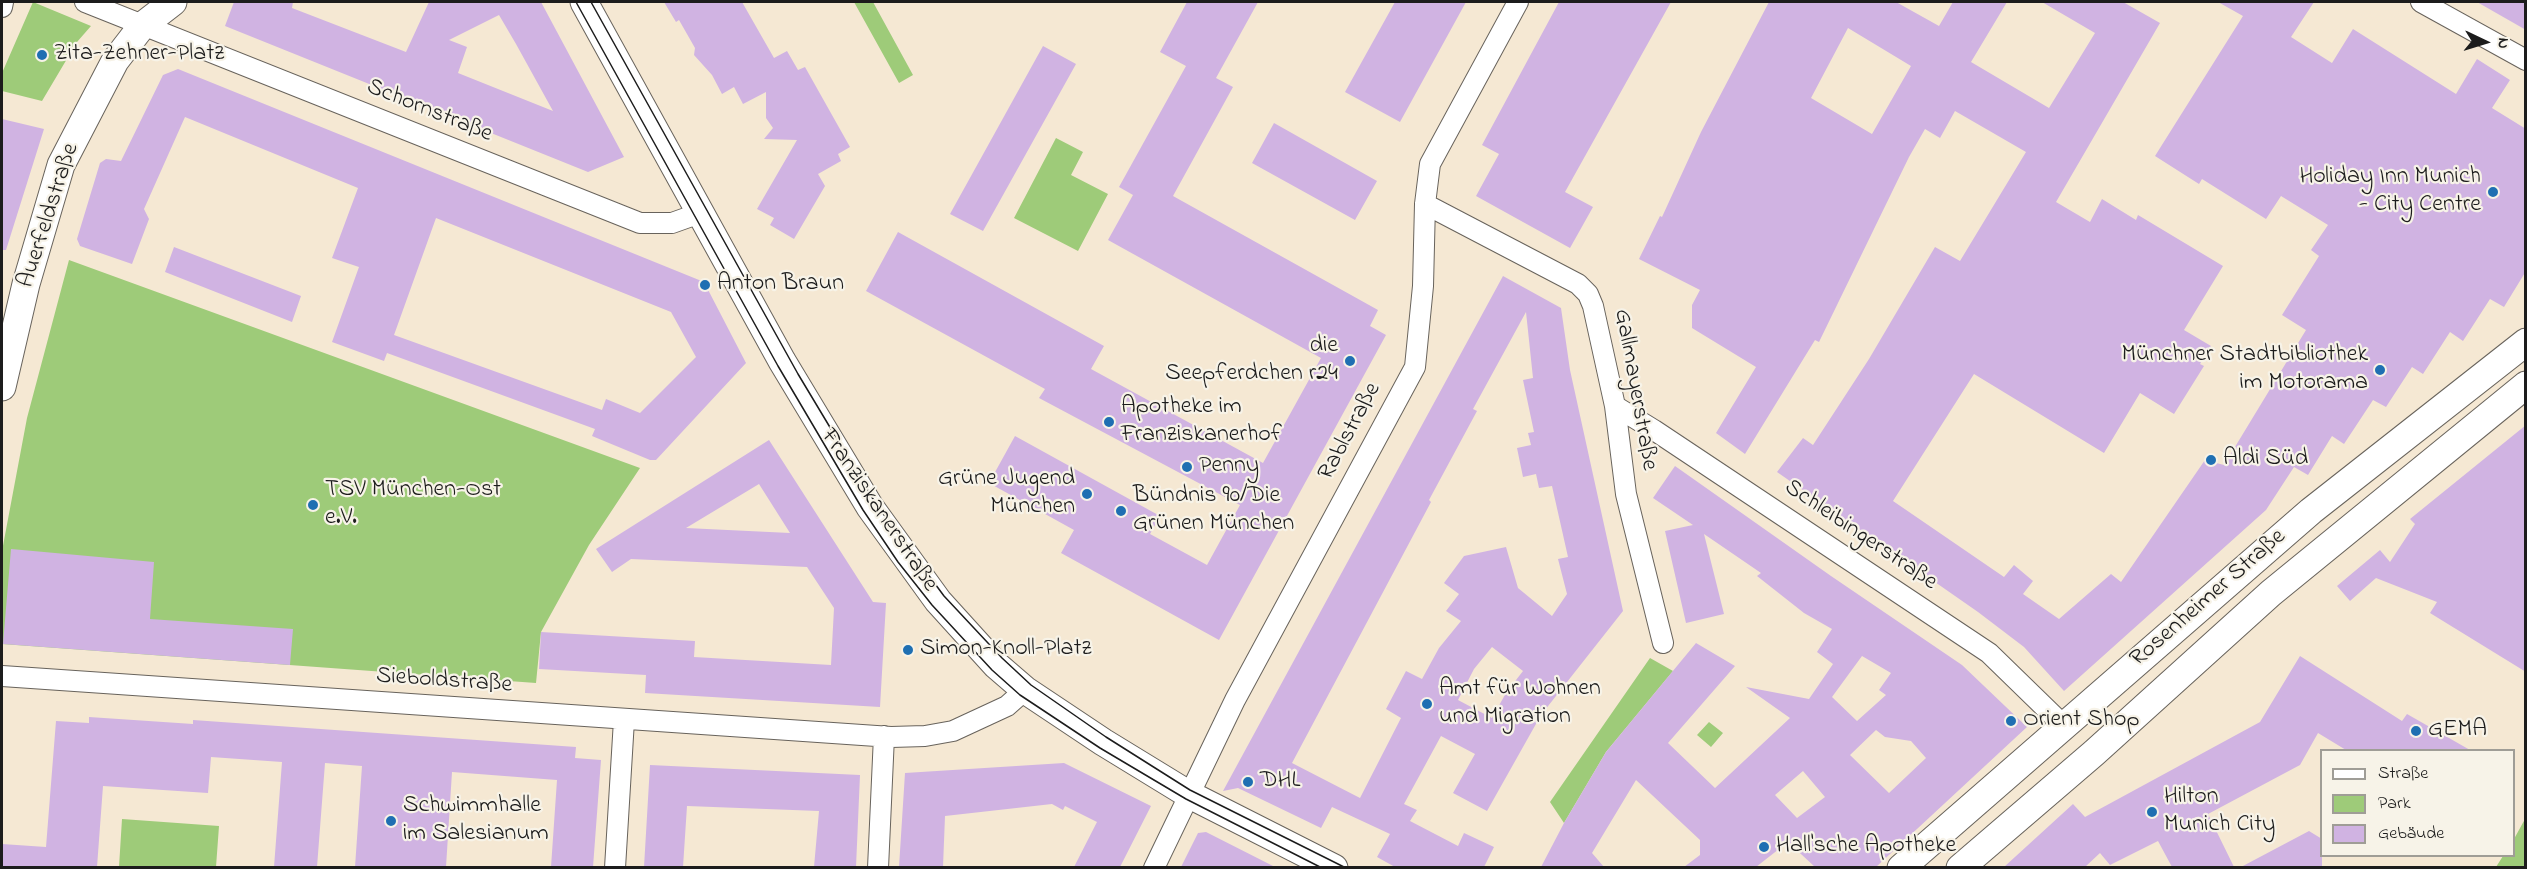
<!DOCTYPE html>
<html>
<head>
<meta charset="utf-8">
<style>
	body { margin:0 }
	#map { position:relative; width:2527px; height:869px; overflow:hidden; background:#f5e8d3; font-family:"Indie Flower",sans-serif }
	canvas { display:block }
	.frame { position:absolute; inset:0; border:3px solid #1c1c1c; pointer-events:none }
	.legend { position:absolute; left:2320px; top:749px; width:195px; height:108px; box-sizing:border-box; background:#f7f3e8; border:2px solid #9f9d96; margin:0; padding:8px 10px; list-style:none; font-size:18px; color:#1c1c1c }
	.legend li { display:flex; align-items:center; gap:12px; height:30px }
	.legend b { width:30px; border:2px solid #9f9d96 }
	.north { position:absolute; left:2455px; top:12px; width:60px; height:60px; -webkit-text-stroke:4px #f7f3e8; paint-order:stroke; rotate:94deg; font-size:16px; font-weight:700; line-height:24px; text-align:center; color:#1c1c1c }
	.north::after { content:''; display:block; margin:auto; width:21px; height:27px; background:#1c1c1c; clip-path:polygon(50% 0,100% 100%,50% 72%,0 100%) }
</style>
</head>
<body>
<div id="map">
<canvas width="2527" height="869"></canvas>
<div class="frame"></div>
<ul class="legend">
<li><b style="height:8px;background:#fff"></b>Straße</li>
<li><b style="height:16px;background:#9ecb79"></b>Park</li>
<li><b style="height:16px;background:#d0b3e2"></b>Gebäude</li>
</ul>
<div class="north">N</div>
</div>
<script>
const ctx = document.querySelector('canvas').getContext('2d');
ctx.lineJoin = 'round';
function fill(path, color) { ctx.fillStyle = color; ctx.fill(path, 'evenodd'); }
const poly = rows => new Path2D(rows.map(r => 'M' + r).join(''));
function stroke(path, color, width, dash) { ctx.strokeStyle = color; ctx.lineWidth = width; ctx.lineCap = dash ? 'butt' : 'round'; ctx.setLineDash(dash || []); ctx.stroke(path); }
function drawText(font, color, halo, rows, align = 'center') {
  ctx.font = font + ' "Indie Flower",sans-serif'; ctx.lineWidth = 4.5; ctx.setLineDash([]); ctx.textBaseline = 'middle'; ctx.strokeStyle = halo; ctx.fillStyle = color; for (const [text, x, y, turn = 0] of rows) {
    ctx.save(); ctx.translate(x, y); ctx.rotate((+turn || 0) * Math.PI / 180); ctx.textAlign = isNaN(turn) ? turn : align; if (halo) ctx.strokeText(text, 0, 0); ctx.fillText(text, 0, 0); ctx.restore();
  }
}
fill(poly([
	[33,2,91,26,77,42,42,101,2,91,2,73],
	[854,2,873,2,913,75,899,83],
	[1056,138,1083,152,1071,175,1108,194,1078,251,1014,218],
	[69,260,640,468,589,545,541,632,536,683,2,644,2,551,27,418],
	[1650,658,1673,671,1606,752,1564,823,1550,802],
	[1709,722,1723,733,1711,747,1697,735],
	[122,819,219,826,216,867,119,867],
	[2525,819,2525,867,2496,867,2503,856,2514,856,2514,839]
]), '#9ecb79');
fill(poly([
	[234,2,293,2,292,8,406,52,429,2,541,2,624,157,588,172,225,26],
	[499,15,516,44,553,111,458,73,467,47,449,40],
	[664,2,742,2,774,58,787,51,798,70,805,67,850,147,838,154,841,161,818,174,825,186,794,239,770,225,774,218,757,209,797,140,764,139,773,128,766,118,766,92,743,104,734,87,722,94,712,75,694,55,695,48,679,20,676,22],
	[1187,2,1258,2,1216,78,1233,87,1173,196,1378,310,1370,326,1386,335,1219,640,1061,553,1074,530,989,483,1015,436,1160,516,1150,534,1207,565,1240,505,1039,398,1045,389,866,291,898,232,1104,346,1091,369,1263,463,1321,358,1108,240,1133,195,1119,187,1186,66,1160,52],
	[1395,2,1466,2,1400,122,1345,92],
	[1559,2,1671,2,1565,192,1593,207,1570,248,1476,196,1499,154,1482,145],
	[1769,2,1896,2,1939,26,1953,2,2007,2,1971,62,2049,108,2095,33,2042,2,2123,2,2160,23,2056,202,2090,222,2102,199,2136,220,2138,215,2223,266,2184,330,2211,346,2200,364,2204,366,2174,414,2140,393,2104,453,1974,374,1893,501,2004,577,2014,565,2033,581,2023,594,2059,619,2111,574,2121,582,2205,460,2224,465,2306,330,2282,315,2319,256,2311,250,2328,225,2281,196,2266,219,2202,179,2199,184,2155,156,2243,16,2218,2,2314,2,2291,37,2332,63,2353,29,2456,94,2477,59,2510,80,2492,108,2526,129,2526,271,2504,307,2490,299,2463,341,2450,332,2423,374,2412,367,2386,407,2373,400,2344,444,2332,436,2308,475,2294,467,2266,510,2064,691,2024,647,1978,612,1777,472,1803,438,1813,445,1869,359,1935,247,1960,261,2026,152,1955,111,1940,138,1925,129,1909,157,1819,342,1815,340,1745,454,1716,433,1756,367,1692,328,1692,305,1700,290,1639,259,1660,216,1662,217,1701,132],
	[1848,28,1911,66,1872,134,1811,98],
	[2477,2,2526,2,2526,30],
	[1043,46,1076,64,983,231,950,214],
	[178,69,704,282,746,363,656,460,650,460,592,436,595,429,387,353,384,361,332,342,359,267,332,258,358,188,185,117,144,209,149,219,132,264,80,246,77,239,100,163,106,159,121,161,163,75],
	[436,218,671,312,696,357,640,413,606,399,602,410,394,335],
	[2,119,44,129,6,250,2,250],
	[1274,123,1377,181,1355,220,1252,163],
	[174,247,301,296,292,322,165,272],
	[1503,276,1561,308,1570,370,1623,611,1541,715,1487,811,1453,793,1475,754,1441,736,1404,804,1417,810,1410,821,1458,846,1464,833,1494,847,1484,867,1395,867,1377,857,1390,834,1332,807,1321,828,1238,788,1223,791],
	[1526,312,1533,378,1523,380,1534,432,1528,433,1531,445,1517,448,1523,477,1536,474,1539,488,1552,486,1568,557,1558,559,1567,594,1552,616,1518,588,1506,547,1464,556,1444,583,1459,594,1446,611,1461,621,1439,648,1422,679,1406,671,1386,709,1401,718,1360,798,1292,763,1431,502,1429,500,1477,411,1473,409],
	[1492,647,1523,671,1506,693,1492,718,1458,700,1474,669],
	[2526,425,2526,672,2430,613,2437,602,2376,578,2350,601,2337,586,2380,550,2390,562,2415,524,2410,519],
	[769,440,873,602,886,603,880,707,645,693,646,675,539,669,541,632,695,641,694,657,831,665,834,608,807,567,631,559,612,572,596,549],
	[759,484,790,533,686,528],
	[1675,466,1831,576,1962,665,2027,727,1876,867,1815,867,1788,842,1756,867,1684,867,1700,855,1700,840,1636,780,1592,853,1604,867,1541,867,1564,823,1606,752,1696,643,1735,666,1668,743,1715,788,1790,718,1746,687,1809,699,1833,664,1817,652,1832,629,1804,613,1757,576,1761,573,1704,534,1724,614,1686,623,1665,531,1693,525,1653,498],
	[1862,656,1891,673,1879,690,1886,695,1857,721,1832,697],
	[1876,730,1885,737,1911,741,1926,758,1889,793,1850,755],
	[1803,771,1825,797,1797,818,1775,795],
	[11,549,154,562,150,619,293,629,290,665,3,644],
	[2300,656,2402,721,2407,714,2470,750,2346,750,2318,733,2300,765,2208,814,2234,867,2172,867,2158,841,2110,865,2100,853,2085,867,2004,867,2073,804,2085,817,2260,722],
	[89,717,193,724,193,720,576,747,575,758,601,760,593,867,551,867,557,780,452,772,446,867,355,867,362,766,325,763,317,867,274,867,282,762,211,757,208,793,103,786,97,867,2,867,2,844,46,847,56,721,89,723],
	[1064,763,1151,806,1120,867,1074,867,1097,822,1065,806,1063,810,1052,804,945,816,943,867,899,867,905,773],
	[650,765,860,775,856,867,814,867,819,811,687,806,683,867,644,867],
	[2309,831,2322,839,2322,867,2241,867],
	[1206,832,1275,867,1181,867,1198,833]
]), '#d0b3e2');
const street = poly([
	[85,2,640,223,672,223,700,213],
	[2421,2,2526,60],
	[2,7,3,2],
	[1425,204,1578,284,1588,294,1593,306,1615,406,1626,494,1663,643],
	[1615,406,1654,430,1989,653,2063,725],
	[2,676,891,737,925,736,953,731,1007,706,1025,690],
	[615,868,624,720],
	[878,868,884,736],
	[1154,868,1235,700,1415,367,1423,286,1425,204,1430,164,1518,2]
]);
const secondary = poly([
	[584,2,782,361,870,507,938,601,996,665,1025,690,1103,742,1188,794,1334,868],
	[2,387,26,284,61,165,115,61,142,26,173,2],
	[1901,868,2311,511,2526,342],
	[1960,868,2094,753,2271,593,2526,385]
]);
stroke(street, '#68635c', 22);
stroke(secondary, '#68635c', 29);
stroke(street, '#fff', 20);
stroke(secondary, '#fff', 27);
stroke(poly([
	[576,2,778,366,863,510,898,562,932,605,992,670,1020,695,1100,748,1186,799,1322,868],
	[591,2,798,374,876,504,944,596,1002,658,1031,685,1106,737,1190,790,1346,868]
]), '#1c1c1c', 1.5);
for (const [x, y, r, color] of [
	[42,55,6,"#1f6fb2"],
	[2493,192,6,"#1f6fb2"],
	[705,285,6,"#1f6fb2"],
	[1350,361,6,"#1f6fb2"],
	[2380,370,6,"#1f6fb2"],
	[1109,422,6,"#1f6fb2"],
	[2211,460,6,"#1f6fb2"],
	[1187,467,6,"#1f6fb2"],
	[1087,494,6,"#1f6fb2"],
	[313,505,6,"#1f6fb2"],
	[1121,511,6,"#1f6fb2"],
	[908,650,6,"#1f6fb2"],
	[1427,704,6,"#1f6fb2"],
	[2011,721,6,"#1f6fb2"],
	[2416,731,6,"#1f6fb2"],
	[1248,782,6,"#1f6fb2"],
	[2152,812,6,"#1f6fb2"],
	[391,821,6,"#1f6fb2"],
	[1764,847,6,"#1f6fb2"]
]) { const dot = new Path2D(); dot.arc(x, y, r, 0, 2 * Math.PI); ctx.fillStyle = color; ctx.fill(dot); stroke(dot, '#f7f3e8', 2); }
drawText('24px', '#1c1c1c', '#f7f3e8', [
	["Zita-Zehner-Platz",54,55],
	["Holiday Inn Munich",2481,178,"right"],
	["- City Centre",2481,206,"right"],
	["Anton Braun",717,285],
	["die",1338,347,"right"],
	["Seepferdchen r24",1338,375,"right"],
	["Münchner Stadtbibliothek",2368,356,"right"],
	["im Motorama",2368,384,"right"],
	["Apotheke im",1121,408],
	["Franziskanerhof",1121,436],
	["Aldi Süd",2223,460],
	["Penny",1199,467],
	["Grüne Jugend",1075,480,"right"],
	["München",1075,508,"right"],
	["TSV München-Ost",325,491],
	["e.V.",325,519],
	["Bündnis 90/Die",1133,497],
	["Grünen München",1133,525],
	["Simon-Knoll-Platz",920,650],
	["Amt für Wohnen",1439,690],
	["und Migration",1439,718],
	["Orient Shop",2023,721],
	["GEMA",2428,731],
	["DHL",1260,782],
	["Hilton",2164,798],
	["Munich City",2164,826],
	["Schwimmhalle",403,807],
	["im Salesianum",403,835],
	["Hall'sche Apotheke",1776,847]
], 'left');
drawText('24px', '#1c1c1c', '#f7f3e8', [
	["Schornstraße",429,112,22],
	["Auerfeldstraße",50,216,-72],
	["Gallmayerstraße",1634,390,80],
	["Rablstraße",1351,432,-62],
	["Franziskanerstraße",878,511,56],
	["Schleibingerstraße",1860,536,34],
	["Rosenheimer Straße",2209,599,-41],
	["Sieboldstraße",444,682,4]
]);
</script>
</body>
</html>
